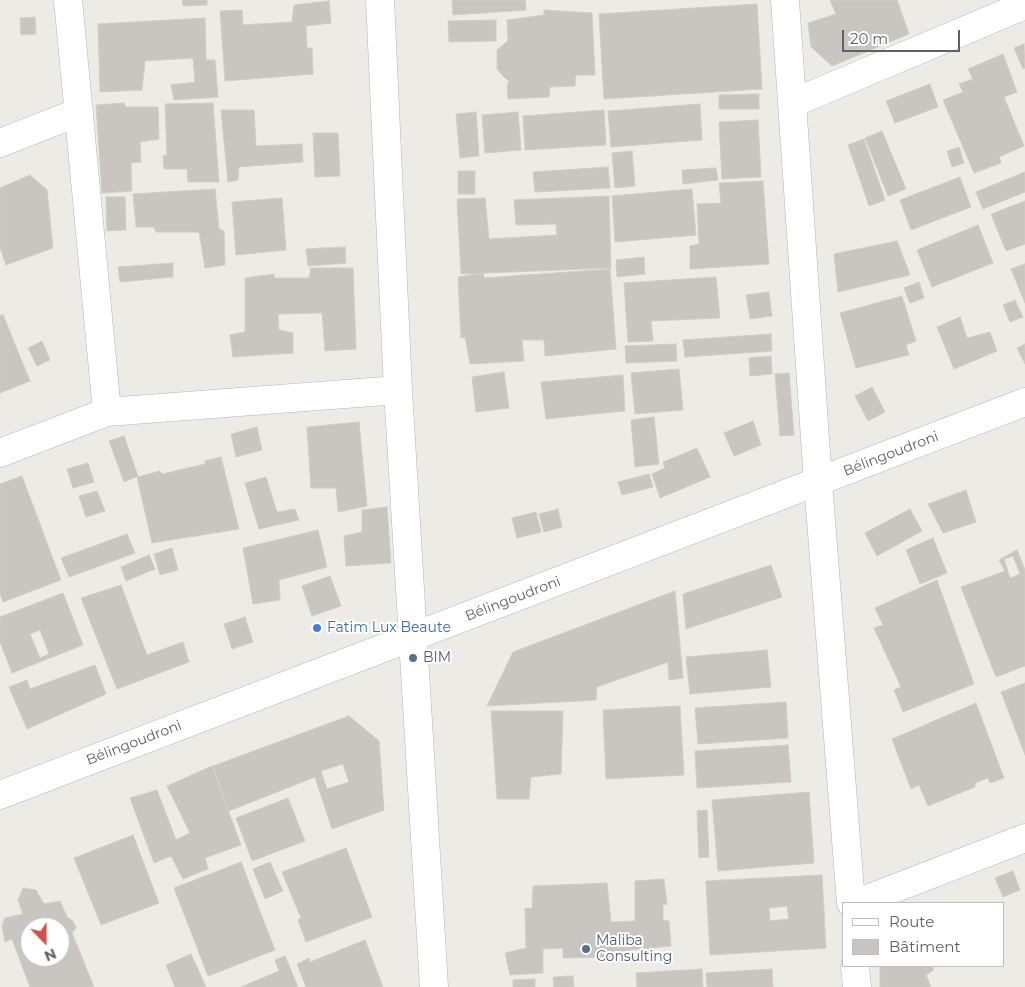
<!DOCTYPE html>
<html>
<head>
<meta charset="utf-8">
<style>
	body { margin:0 }
	#map { position:relative; width:1025px; height:987px; overflow:hidden; background:#edebe6; font-family:Montserrat,sans-serif }
	canvas { display:block }
	.legend { position:absolute; left:842px; top:902px; width:162px; height:65px; box-sizing:border-box; background:#fff; border:1px solid #bebfc1; margin:0; padding:6px 9px; list-style:none; font-size:15px; color:#5d6064 }
	.legend li { display:flex; align-items:center; gap:10px; height:25px }
	.legend b { width:25px; border:1px solid #bebfc1 }
	.north { position:absolute; left:20px; top:917px; width:50px; height:50px; box-sizing:border-box; background:#fff; border:1px solid #bebfc1; border-radius:50%; rotate:158deg; font-size:14px; font-weight:700; line-height:20px; text-align:center; color:#5d6064 }
	.north::after { content:''; display:block; margin:auto; width:18px; height:22px; background:#d24e47; clip-path:polygon(50% 0,100% 100%,50% 72%,0 100%) }
	.scale { position:absolute; left:842px; top:30px; width:118px; height:22px; box-sizing:border-box; border:2px solid #5d6064; border-top:0; padding-left:6px; font-size:15px; line-height:18px; white-space:nowrap; color:#5d6064; -webkit-text-stroke:4px #fff; paint-order:stroke }
</style>
</head>
<body>
<div id="map">
<canvas width="1025" height="987"></canvas>
<ul class="legend">
<li><b style="height:6px;background:#fff"></b>Route</li>
<li><b style="height:14px;background:#c9c6c2"></b>Bâtiment</li>
</ul>
<div class="north">N</div>
<div class="scale">20 m</div>
</div>
<script>
const ctx = document.querySelector('canvas').getContext('2d');
ctx.lineJoin = 'round';
function fill(path, color) { ctx.fillStyle = color; ctx.fill(path, 'evenodd'); }
const poly = rows => new Path2D(rows.map(r => 'M' + r).join(''));
function stroke(path, color, width, dash) { ctx.strokeStyle = color; ctx.lineWidth = width; ctx.lineCap = dash ? 'butt' : 'round'; ctx.setLineDash(dash || []); ctx.stroke(path); }
function drawText(font, color, halo, rows, align = 'center') {
  ctx.font = font + ' Montserrat,sans-serif'; ctx.lineWidth = 4; ctx.setLineDash([]); ctx.textBaseline = 'middle'; ctx.strokeStyle = halo; ctx.fillStyle = color; for (const [text, x, y, turn = 0] of rows) {
    ctx.save(); ctx.translate(x, y); ctx.rotate((+turn || 0) * Math.PI / 180); ctx.textAlign = isNaN(turn) ? turn : align; if (halo) ctx.strokeText(text, 0, 0); ctx.fillText(text, 0, 0); ctx.restore();
  }
}
const building = poly([
	[182,0,207,0,207,5,183,6,182,0],
	[452,0,525,0,526,10,453,15,452,0],
	[830,0,897,0,909,34,832,66,811,47,808,23,836,14,830,0],
	[329,1,331,23,306,26,307,48,312,48,313,74,225,81,220,11,242,10,243,25,292,22,294,5,329,1],
	[757,4,762,89,604,99,599,14,757,4],
	[544,10,592,13,595,75,576,75,575,86,550,87,549,97,508,99,507,86,509,81,505,78,497,69,497,50,508,41,507,20,544,15,544,10],
	[35,17,36,34,21,35,20,18,35,17],
	[205,18,206,60,215,60,218,97,174,100,171,85,195,82,193,58,145,61,142,90,100,92,98,24,205,18],
	[496,20,496,41,449,42,448,21,496,20],
	[1024,44,1025,68,1023,69,1014,48,1024,44],
	[1003,54,1017,92,1004,97,1024,146,999,157,1001,163,974,173,943,100,963,92,959,84,973,79,968,69,1003,54],
	[930,84,938,107,895,123,886,101,930,84],
	[759,94,759,109,719,109,719,95,759,94],
	[124,103,126,107,158,107,159,139,140,142,141,162,131,163,132,191,102,193,96,105,124,103],
	[213,103,219,182,188,182,187,169,164,169,163,156,167,155,165,104,213,103],
	[700,104,702,140,611,147,608,111,700,104],
	[221,110,254,110,256,146,302,144,303,162,239,167,238,180,228,182,221,110],
	[604,110,606,145,525,150,523,116,604,110],
	[476,112,479,156,460,158,456,114,476,112],
	[518,112,521,150,485,153,482,115,518,112],
	[758,120,761,177,722,179,719,122,758,120],
	[882,131,906,189,888,196,865,138,882,131],
	[313,133,338,133,340,176,315,177,313,133],
	[864,139,885,200,869,206,848,145,864,139],
	[959,147,964,163,952,167,947,151,959,147],
	[632,151,635,186,615,188,612,153,632,151],
	[608,167,610,188,535,192,533,172,608,167],
	[716,168,718,180,683,184,682,170,716,168],
	[458,171,475,171,475,194,458,194,458,171],
	[1025,172,1025,192,983,209,976,192,1025,172],
	[30,175,47,190,53,248,6,265,0,247,0,188,30,175],
	[960,177,971,207,911,230,900,200,960,177],
	[763,181,769,264,690,269,690,246,699,244,697,204,721,203,719,183,763,181],
	[215,189,219,229,224,231,225,265,205,268,199,232,156,232,154,227,136,227,133,194,215,189],
	[692,189,696,235,615,242,612,196,692,189],
	[609,196,611,268,461,274,457,199,485,198,489,239,557,235,556,224,516,225,514,200,609,196],
	[106,197,125,197,126,230,107,231,106,197],
	[282,198,286,250,236,255,232,202,282,198],
	[1025,201,1025,244,1006,251,991,214,1025,201],
	[978,225,993,263,932,287,917,250,978,225],
	[897,241,910,275,838,292,834,254,897,241],
	[345,247,346,263,308,266,306,249,345,247],
	[644,257,645,274,617,277,616,260,644,257],
	[173,263,173,277,120,282,118,267,173,263],
	[1025,264,1025,303,1011,269,1025,264],
	[311,268,353,268,356,349,325,351,322,313,278,314,279,330,293,333,293,353,233,357,230,335,245,332,245,278,274,274,274,278,309,278,311,268],
	[610,269,616,349,545,356,544,340,522,340,524,361,470,364,465,337,461,338,458,277,483,273,484,278,610,269],
	[716,277,720,318,651,321,653,341,628,342,624,283,716,277],
	[919,282,924,298,910,303,904,288,919,282],
	[769,292,772,316,750,319,746,295,769,292],
	[902,296,916,341,906,345,909,355,856,368,840,313,902,296],
	[1015,300,1023,317,1010,322,1003,305,1015,300],
	[3,315,30,381,0,393,0,316,3,315],
	[960,317,967,338,990,332,997,351,954,369,937,327,960,317],
	[771,334,772,351,685,357,683,340,771,334],
	[42,341,50,360,37,366,28,348,42,341],
	[676,344,677,361,626,363,625,346,676,344],
	[1025,344,1025,364,1017,348,1025,344],
	[771,356,772,374,750,376,749,358,771,356],
	[679,369,683,410,635,414,631,373,679,369],
	[504,372,509,408,476,412,472,377,504,372],
	[789,373,794,435,780,436,775,374,789,373],
	[623,375,625,411,546,419,541,382,623,375],
	[872,387,885,412,868,421,855,396,872,387],
	[654,417,659,464,635,467,631,420,654,417],
	[753,421,761,445,734,456,724,433,753,421],
	[359,422,367,506,338,512,336,488,311,488,307,427,359,422],
	[257,427,262,450,236,457,231,434,257,427],
	[124,436,138,476,124,482,109,441,124,436],
	[697,448,710,477,660,498,652,474,665,468,663,462,697,448],
	[221,457,239,529,152,543,137,477,160,471,162,474,205,464,205,461,221,457],
	[88,463,94,482,73,488,67,469,88,463],
	[649,474,653,487,622,495,618,482,649,474],
	[22,476,61,580,3,602,0,594,0,484,22,476],
	[266,477,277,512,295,509,299,520,259,529,245,483,266,477],
	[966,490,976,522,943,533,928,504,966,490],
	[97,491,105,511,86,517,79,496,97,491],
	[387,507,391,563,346,566,344,536,362,532,362,510,387,507],
	[558,509,562,527,544,532,539,514,558,509],
	[910,509,922,531,877,556,865,533,910,509],
	[536,512,541,532,517,538,512,518,536,512],
	[318,530,327,567,279,580,280,600,253,604,243,548,318,530],
	[127,534,135,553,69,577,61,558,127,534],
	[933,538,947,573,920,584,906,550,933,538],
	[172,548,178,570,160,575,154,554,172,548],
	[1017,550,1025,570,1025,666,996,677,961,587,1005,571,999,560,1017,550],
	[1013,556,1020,574,1010,578,1004,559,1013,556],
	[149,555,155,569,126,581,121,567,149,555],
	[771,565,782,597,686,629,683,594,771,565],
	[330,576,341,606,312,616,302,586,330,576],
	[937,580,974,684,903,712,894,690,901,687,874,628,883,625,875,608,937,580],
	[121,585,147,655,183,642,189,662,117,689,81,598,121,585],
	[675,591,683,678,669,680,668,662,597,687,596,700,487,706,513,652,675,591],
	[63,593,83,645,12,673,0,642,0,617,63,593],
	[40,630,49,654,40,658,30,634,40,630],
	[245,617,253,642,232,649,224,624,245,617],
	[767,650,771,687,690,694,686,657,767,650],
	[95,665,106,694,27,729,9,687,27,680,30,689,95,665],
	[1025,683,1025,755,1001,692,1025,683],
	[786,702,788,738,698,744,695,708,786,702],
	[976,703,1004,778,990,783,988,778,975,783,975,787,928,806,919,785,911,789,892,739,976,703],
	[680,706,684,775,606,779,603,710,680,706],
	[491,711,563,711,561,774,531,777,529,799,497,799,491,711],
	[349,716,379,741,384,810,332,829,315,777,229,811,213,766,349,716],
	[343,764,349,782,327,789,321,771,343,764],
	[788,745,791,782,697,788,695,751,788,745],
	[212,766,241,845,205,858,208,869,183,879,171,856,154,863,130,798,157,790,176,840,190,833,167,786,212,766],
	[809,792,814,863,718,871,712,800,809,792],
	[288,798,305,841,252,861,236,818,288,798],
	[707,810,709,857,699,858,697,811,707,810],
	[133,835,159,903,101,925,74,858,133,835],
	[346,848,372,917,306,942,298,920,301,918,282,872,346,848],
	[241,862,275,950,208,976,174,888,241,862],
	[270,862,283,891,265,899,253,869,270,862],
	[1013,871,1020,890,1003,897,995,878,1013,871],
	[822,875,826,948,710,955,706,881,822,875],
	[787,906,789,919,770,921,769,908,787,906],
	[664,879,667,904,663,905,663,920,669,921,671,946,613,952,611,957,563,958,563,948,543,949,543,973,510,975,505,953,526,948,525,908,532,909,533,886,607,883,611,922,635,921,635,881,664,879],
	[23,888,36,890,44,904,60,901,67,917,73,921,76,928,72,933,94,987,30,987,12,939,5,942,2,926,5,918,23,914,18,900,23,888],
	[30,927,60,927,60,957,30,957,30,927],
	[365,940,383,987,306,987,297,964,309,958,310,962,365,940],
	[191,954,206,987,175,987,166,965,191,954],
	[285,956,298,987,241,987,279,971,275,960,285,956],
	[880,966,932,966,934,970,926,975,931,987,880,987,880,966],
	[702,969,703,987,637,987,636,973,702,969],
	[772,969,773,987,707,987,706,973,772,969],
	[573,976,574,987,554,987,553,977,573,976],
	[535,979,535,987,513,987,513,980,535,979]
]);
fill(building, '#c9c6c2');
stroke(building, '#d1cdc5', 1);
const minor = poly([
	[68,0,107,412],
	[380,0,398,390,434,987],
	[785,0,818,482,851,903],
	[793,103,1025,5],
	[0,143,79,112],
	[0,453,107,412,398,390],
	[0,795,1025,402],
	[857,903,1025,838],
	[855,966,857,987]
]);
stroke(minor, '#b3b5b8', 29);
stroke(minor, '#fff', 28);
for (const [x, y, r, color] of [
	[317,628,5,"#3f7fe0"],
	[413,658,5,"#5c6f8a"],
	[586,949,5,"#5c6f8a"]
]) { const dot = new Path2D(); dot.arc(x, y, r, 0, 2 * Math.PI); ctx.fillStyle = color; ctx.fill(dot); stroke(dot, '#fff', 2); }
drawText('14px', '#5d6064', '#fff', [
	["Bélingoudroni",891,454,-21],
	["Bélingoudroni",513,599,-21],
	["Bélingoudroni",134,743,-21]
]);
drawText('14px', '#366cbe', '#fff', [
	["Fatim Lux Beaute",327,628]
], 'left');
drawText('14px', '#4e5e75', '#fff', [
	["BIM",423,658],
	["Maliba",596,941],
	["Consulting",596,957]
], 'left');
</script>
</body>
</html>
